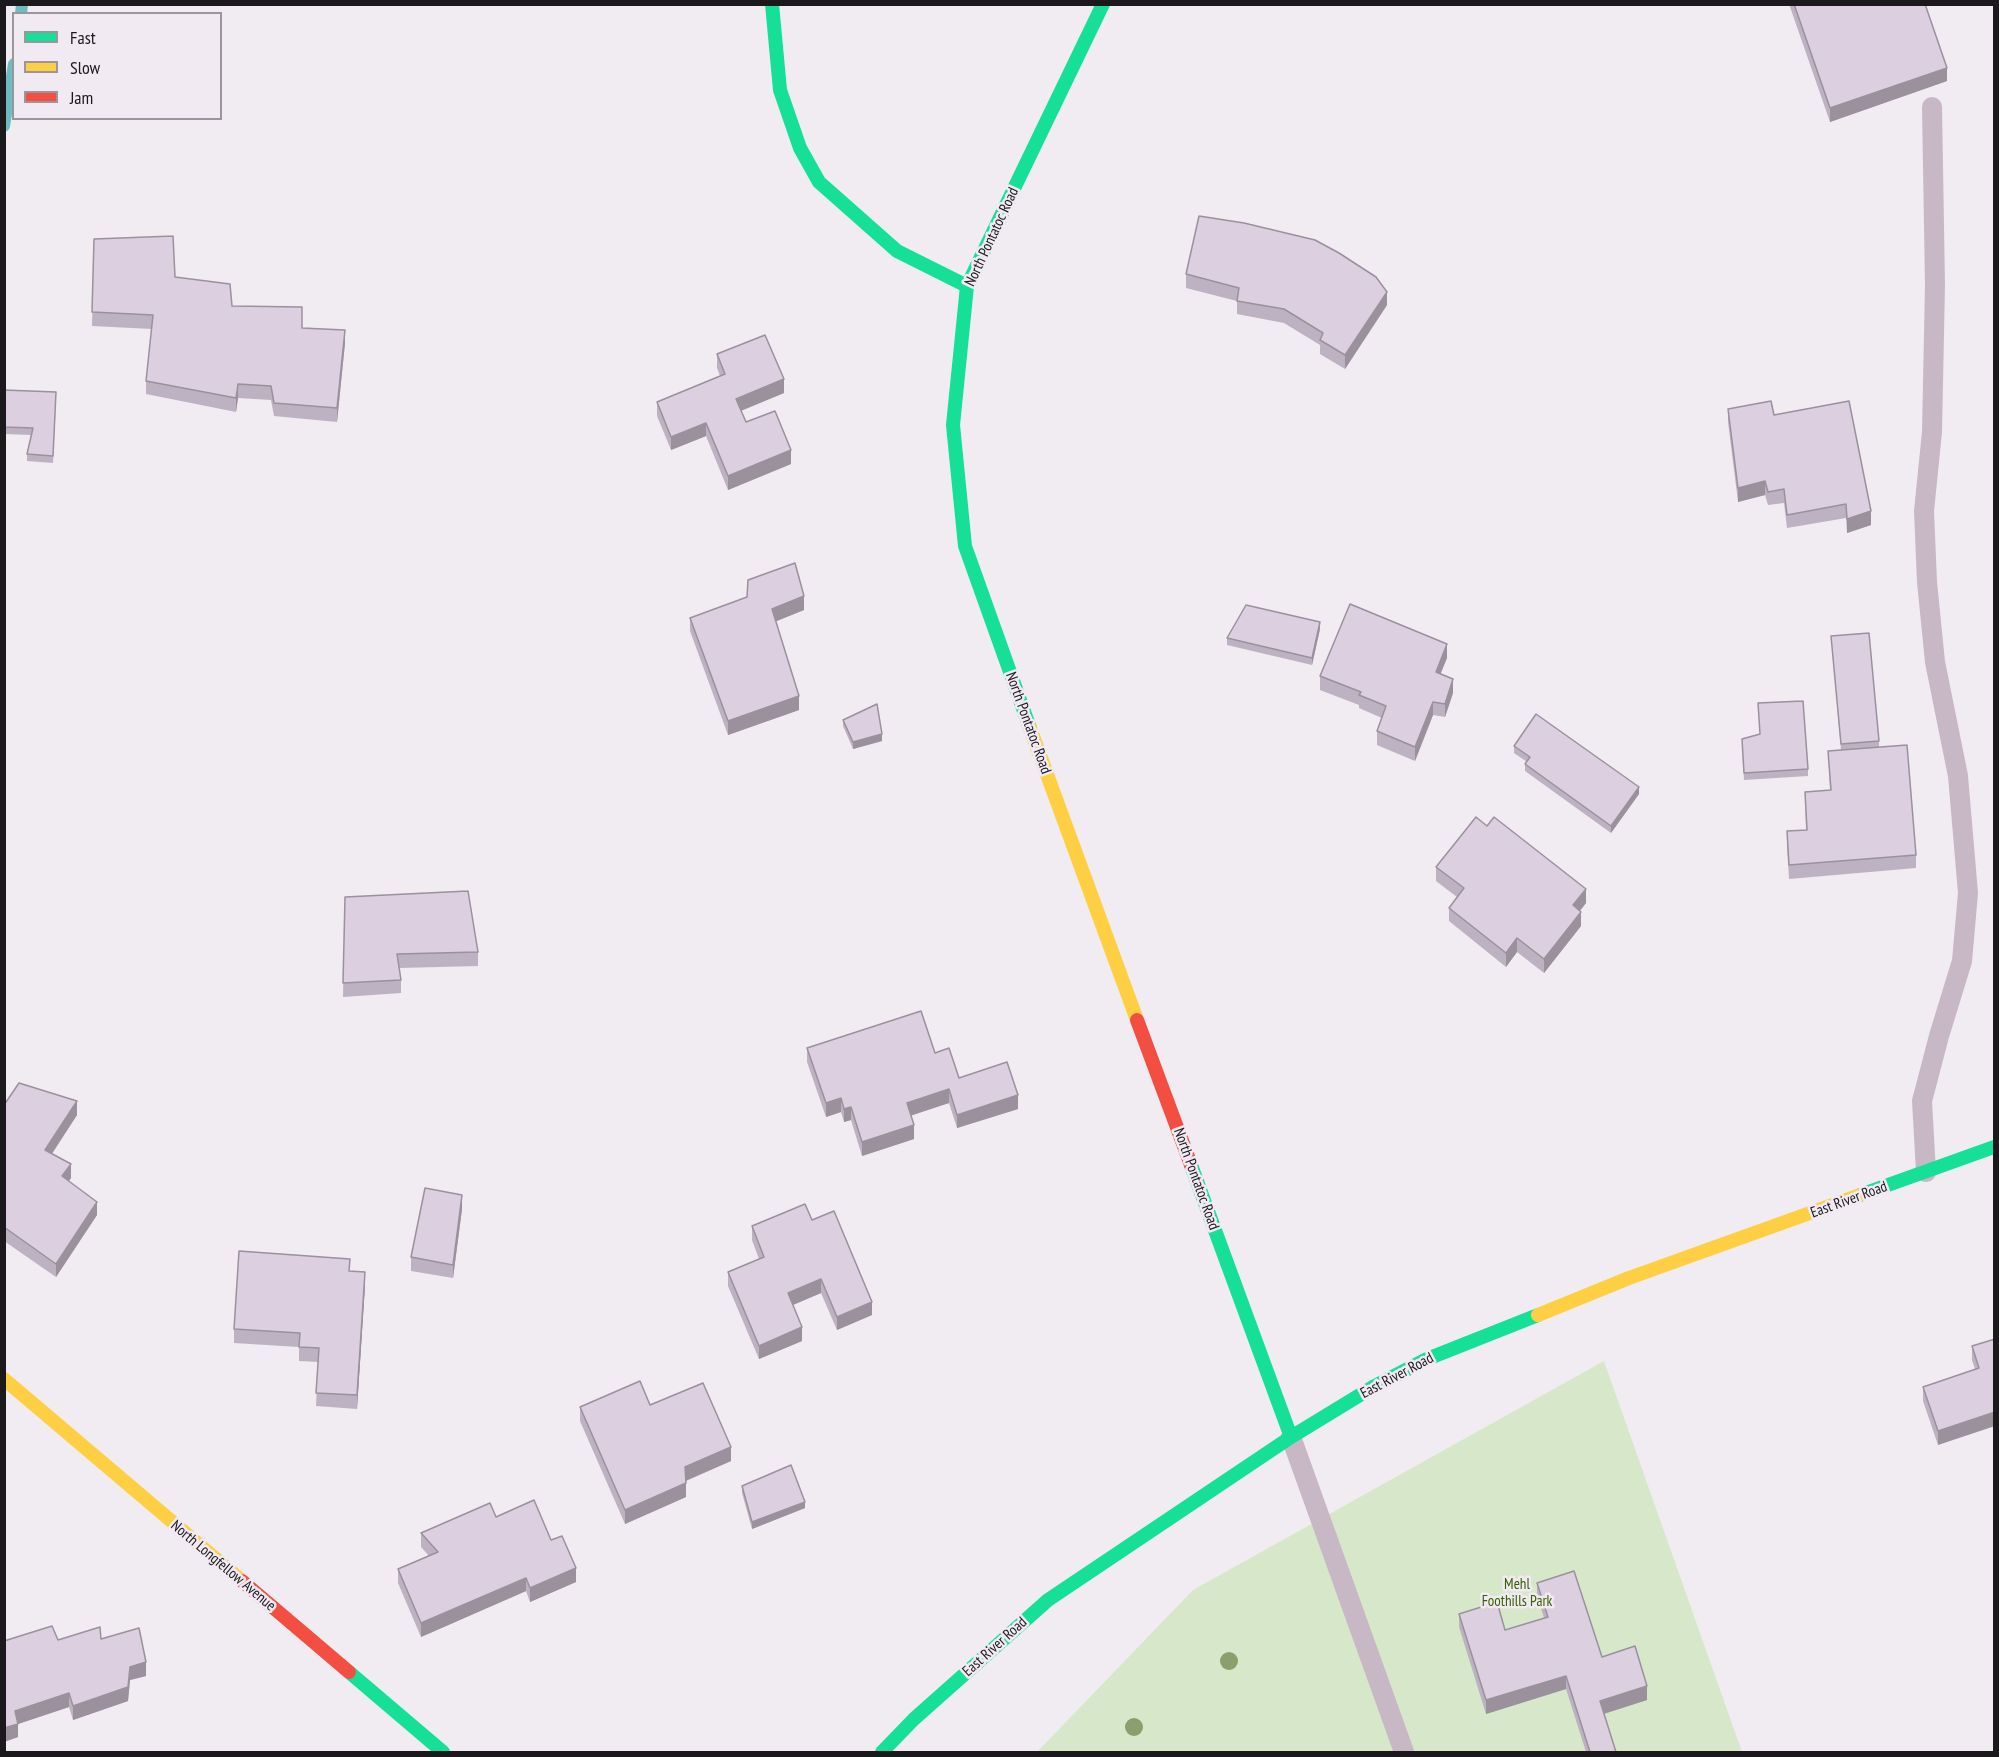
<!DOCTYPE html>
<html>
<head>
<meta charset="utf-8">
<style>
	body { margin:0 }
	#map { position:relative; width:1999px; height:1757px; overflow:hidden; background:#f0ecf1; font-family:"PT Sans Narrow",sans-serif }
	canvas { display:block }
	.frame { position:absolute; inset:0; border:6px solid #1b191c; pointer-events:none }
	.legend { position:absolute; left:12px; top:12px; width:210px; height:108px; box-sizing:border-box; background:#f1eaf3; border:2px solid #9b969d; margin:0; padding:8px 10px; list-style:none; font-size:18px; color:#1b191c }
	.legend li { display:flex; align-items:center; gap:12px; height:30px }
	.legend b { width:30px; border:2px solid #9b969d }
</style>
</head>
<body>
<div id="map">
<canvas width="1999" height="1757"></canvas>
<div class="frame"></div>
<ul class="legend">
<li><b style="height:8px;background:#16e098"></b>Fast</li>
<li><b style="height:8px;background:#ffcf43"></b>Slow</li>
<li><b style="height:8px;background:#f24e42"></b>Jam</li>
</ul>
</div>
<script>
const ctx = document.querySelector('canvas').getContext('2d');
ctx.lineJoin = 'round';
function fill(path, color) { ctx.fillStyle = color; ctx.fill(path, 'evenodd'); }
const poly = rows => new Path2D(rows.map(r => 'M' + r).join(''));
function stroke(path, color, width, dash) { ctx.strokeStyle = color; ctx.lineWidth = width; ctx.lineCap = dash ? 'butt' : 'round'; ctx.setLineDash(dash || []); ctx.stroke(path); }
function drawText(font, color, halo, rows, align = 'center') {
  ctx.font = font + ' "PT Sans Narrow",sans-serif'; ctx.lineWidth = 5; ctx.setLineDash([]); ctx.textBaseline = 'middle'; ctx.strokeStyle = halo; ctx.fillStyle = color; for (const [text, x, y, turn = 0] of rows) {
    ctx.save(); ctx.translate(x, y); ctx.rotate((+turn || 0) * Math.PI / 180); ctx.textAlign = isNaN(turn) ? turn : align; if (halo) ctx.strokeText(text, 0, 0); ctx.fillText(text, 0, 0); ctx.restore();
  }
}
fill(poly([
	[1604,1361,1742,1752,1037,1752,1193,1590]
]), '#d7e8ca');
stroke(poly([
	[21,14,22,4],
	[4,126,14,64]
]), '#6cbcc1', 12);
stroke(poly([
	[1926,1172,1922,1101,1939,1036,1962,961,1968,893,1958,776,1935,662,1927,582,1924,511,1932,432,1935,285,1932,107],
	[1291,1437,1404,1752]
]), '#c8b8c6', 20);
stroke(poly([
	[772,4,780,90,800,148,819,182,897,251,967,286],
	[1030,728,965,546,953,425,967,286,1103,4],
	[1191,1165,1291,1437],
	[1860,1195,1994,1147],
	[349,1672,443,1752],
	[882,1752,914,1719,1048,1600,1291,1437,1373,1387,1427,1359,1538,1315]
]), '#16e098', 14);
stroke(poly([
	[1030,728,1137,1020],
	[1538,1315,1629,1278,1860,1195],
	[4,1379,242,1581]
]), '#ffcf43', 14);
stroke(poly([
	[1137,1020,1191,1165],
	[242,1581,349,1672]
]), '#f24e42', 14);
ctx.fillStyle = '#899f6d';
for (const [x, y] of [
	[1229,1661],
	[1134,1727]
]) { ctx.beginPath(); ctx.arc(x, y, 9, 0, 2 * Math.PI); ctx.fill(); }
fill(poly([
	[1789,4,1925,4,1947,81,1830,122],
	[94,239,175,277,232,306,345,343,337,422,274,416,271,400,238,398,236,412,146,394,146,381,152,329,92,326],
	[1186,274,1387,305,1345,369,1320,354,1320,345,1284,323,1237,314,1237,301,1186,288],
	[717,354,784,393,741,410,746,422,791,464,728,490,706,436,671,450,657,416,657,402,720,376,717,368],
	[4,390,56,399,53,463,27,461,27,454,31,435,4,434],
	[1728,409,1774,415,1871,525,1847,533,1846,518,1787,528,1784,503,1768,505,1765,495,1738,502,1728,422],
	[804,610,776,621,799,710,728,735,690,631,690,618],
	[1320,629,1312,665,1227,645,1227,638],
	[1831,636,1879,741,1879,747,1916,855,1916,868,1789,879,1787,845,1787,831,1806,830,1805,792,1830,790,1828,751,1841,750],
	[1447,658,1440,674,1453,693,1445,717,1433,715,1415,761,1377,745,1377,731,1382,718,1359,708,1359,705,1320,690,1320,676],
	[843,720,882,741,853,749,843,726],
	[1514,746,1639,794,1611,833,1525,771,1525,764,1527,762,1514,753],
	[1742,746,1808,769,1808,776,1744,780],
	[1436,867,1586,903,1580,911,1581,926,1544,973,1517,952,1506,967,1449,921,1449,908,1457,897,1436,881],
	[345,897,478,952,478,966,399,968,401,980,401,993,343,997],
	[807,1048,935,1053,959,1078,1018,1109,957,1128,949,1103,910,1115,914,1139,862,1156,851,1120,844,1122,841,1112,826,1117,807,1062],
	[4,1105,77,1115,52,1154,71,1178,69,1181,97,1215,56,1277,4,1241],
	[462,1209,453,1278,411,1271,411,1257],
	[812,1220,872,1315,837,1330,821,1293,793,1305,802,1341,759,1359,728,1286,728,1272,759,1259,752,1240,752,1226],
	[350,1271,365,1286,357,1409,316,1406,318,1362,299,1361,299,1347,234,1343,234,1329],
	[1995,1339,1938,1445,1923,1401,1923,1387,1975,1369,1972,1360,1972,1346],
	[650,1405,731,1461,686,1481,686,1497,625,1524,580,1421,580,1407],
	[742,1486,805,1508,752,1529,742,1493],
	[496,1517,551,1540,576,1582,530,1602,526,1591,421,1637,398,1583,398,1569,429,1556,421,1547,421,1533],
	[1537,1583,1602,1657,1647,1700,1604,1714,1616,1752,1586,1752,1566,1689,1486,1714,1459,1627,1459,1614,1505,1630,1544,1618,1537,1596],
	[101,1639,146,1676,130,1680,128,1701,73,1720,69,1707,18,1724,18,1737,4,1742,4,1641]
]), '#bdb2c1');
fill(poly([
	[1947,68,1947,81,1830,122,1830,108],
	[1387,292,1387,305,1345,369,1345,355],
	[345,330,345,343,337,422,337,408],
	[784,379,784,393,736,413,736,399],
	[238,384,238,398,236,412,236,398],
	[706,423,706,436,671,450,671,437],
	[791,450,791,464,728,490,728,476],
	[1765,481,1765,495,1738,502,1738,488],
	[1871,511,1871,525,1847,533,1847,519],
	[804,596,804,610,772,623,772,609],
	[1320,622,1320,629,1312,665,1312,658],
	[1447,644,1447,658,1436,685,1436,672],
	[1453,679,1453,693,1445,717,1445,704],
	[799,696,799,710,728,735,728,721],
	[1433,702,1433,715,1415,761,1415,747],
	[882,734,882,741,853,749,853,742],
	[1639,787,1639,794,1611,833,1611,826],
	[1586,889,1586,903,1573,919,1573,905],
	[1581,912,1581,926,1544,973,1544,959],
	[1517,938,1517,952,1506,967,1506,953],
	[949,1089,949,1103,907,1117,907,1103],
	[1018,1095,1018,1109,957,1128,957,1115],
	[841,1098,841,1112,826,1117,826,1103],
	[77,1101,77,1115,45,1164,45,1150],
	[851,1107,851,1120,844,1122,844,1109],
	[914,1125,914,1139,862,1156,862,1142],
	[71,1164,71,1178,62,1190,62,1176],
	[462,1195,462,1209,453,1278,453,1265],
	[97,1202,97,1215,56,1277,56,1264],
	[365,1272,365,1286,357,1409,357,1395],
	[821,1279,821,1293,788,1307,788,1293],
	[872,1302,872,1315,837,1330,837,1317],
	[802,1327,802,1341,759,1359,759,1346],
	[1995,1412,1995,1426,1938,1445,1938,1431],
	[731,1447,731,1461,685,1481,685,1467],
	[686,1483,686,1497,625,1524,625,1510],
	[805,1502,805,1508,752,1529,752,1522],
	[576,1568,576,1582,530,1602,530,1588],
	[526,1578,526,1591,421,1637,421,1623],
	[146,1662,146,1676,130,1680,128,1701,73,1720,73,1706,130,1667],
	[1566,1676,1566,1689,1486,1714,1486,1700],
	[1647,1686,1647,1700,1600,1715,1600,1701],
	[69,1693,69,1707,18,1724,18,1737,4,1742,4,1728,15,1711]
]), '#9a919d');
const building = poly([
	[1794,4,1925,4,1947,68,1830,108,1794,4],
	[1199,216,1244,223,1315,240,1339,253,1376,277,1387,292,1345,355,1320,340,1323,333,1284,309,1237,301,1239,288,1186,274,1199,216],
	[173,236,175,277,230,284,232,306,302,307,302,328,345,330,337,408,274,403,271,386,238,384,236,398,146,381,153,315,92,312,94,239,173,236],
	[765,335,784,379,736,399,746,422,775,411,791,450,728,476,706,423,671,437,657,402,725,374,717,354,765,335],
	[4,390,56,392,53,456,27,454,33,428,4,427,4,390],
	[1771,401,1774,415,1849,401,1871,511,1847,519,1846,504,1787,515,1784,489,1768,492,1765,481,1738,488,1728,409,1771,401],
	[795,563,804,596,772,609,799,696,728,721,690,618,747,597,748,580,795,563],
	[1350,604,1447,644,1436,672,1453,679,1445,704,1433,702,1415,747,1377,731,1386,706,1359,695,1361,692,1320,676,1350,604],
	[1246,605,1320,622,1312,658,1227,638,1246,605],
	[1869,633,1879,741,1841,744,1831,636,1869,633],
	[1803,701,1808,769,1744,773,1742,739,1760,734,1758,703,1803,701],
	[877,704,882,734,853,742,843,720,877,704],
	[1536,714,1639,787,1611,826,1525,764,1530,757,1514,746,1536,714],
	[1907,745,1916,855,1789,865,1787,831,1807,830,1805,792,1831,790,1828,751,1907,745],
	[1476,817,1487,826,1494,817,1586,889,1573,905,1581,912,1544,959,1517,938,1506,953,1449,908,1464,888,1436,867,1476,817],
	[468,891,478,952,397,954,401,980,343,983,345,897,468,891],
	[921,1011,935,1053,949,1048,959,1078,1007,1062,1018,1095,957,1115,949,1089,907,1103,914,1125,862,1142,851,1107,844,1109,841,1098,826,1103,807,1048,921,1011],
	[19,1083,77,1101,45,1150,71,1164,62,1176,97,1202,56,1264,4,1227,4,1105,19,1083],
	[425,1188,462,1195,453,1265,411,1257,425,1188],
	[805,1204,812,1220,834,1211,872,1302,837,1317,821,1279,788,1293,802,1327,759,1346,728,1272,764,1257,752,1226,805,1204],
	[239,1251,350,1259,349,1271,365,1272,357,1395,316,1393,319,1348,299,1347,300,1333,234,1329,239,1251],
	[1995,1339,1995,1412,1938,1431,1923,1387,1979,1368,1972,1346,1995,1339],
	[640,1381,650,1405,703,1383,731,1447,685,1467,686,1483,625,1510,580,1407,640,1381],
	[791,1465,805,1502,752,1522,742,1486,791,1465],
	[534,1500,551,1540,562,1536,576,1568,530,1588,526,1578,421,1623,398,1569,438,1552,421,1533,490,1503,496,1517,534,1500],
	[1574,1571,1602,1657,1635,1646,1647,1686,1600,1701,1616,1752,1590,1752,1566,1676,1486,1700,1459,1614,1497,1602,1505,1630,1548,1617,1537,1583,1574,1571],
	[52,1626,58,1640,100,1627,101,1639,139,1628,146,1662,130,1667,128,1687,73,1706,69,1693,15,1711,18,1724,4,1728,4,1641,52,1626]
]);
fill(building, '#dccfe0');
stroke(building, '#9a919d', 1.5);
drawText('15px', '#1b191c', '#f1eaf3', [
	["North Pontatoc Road",992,237,-65],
	["North Pontatoc Road",1028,723,70],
	["North Pontatoc Road",1196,1179,70],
	["East River Road",1849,1200,-20],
	["East River Road",1397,1376,-28],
	["North Longfellow Avenue",223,1566,40],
	["East River Road",995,1647,-42]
]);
drawText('15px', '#356001', '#f1eaf3', [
	["Mehl",1517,1585],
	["Foothills Park",1517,1602]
]);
</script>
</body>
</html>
